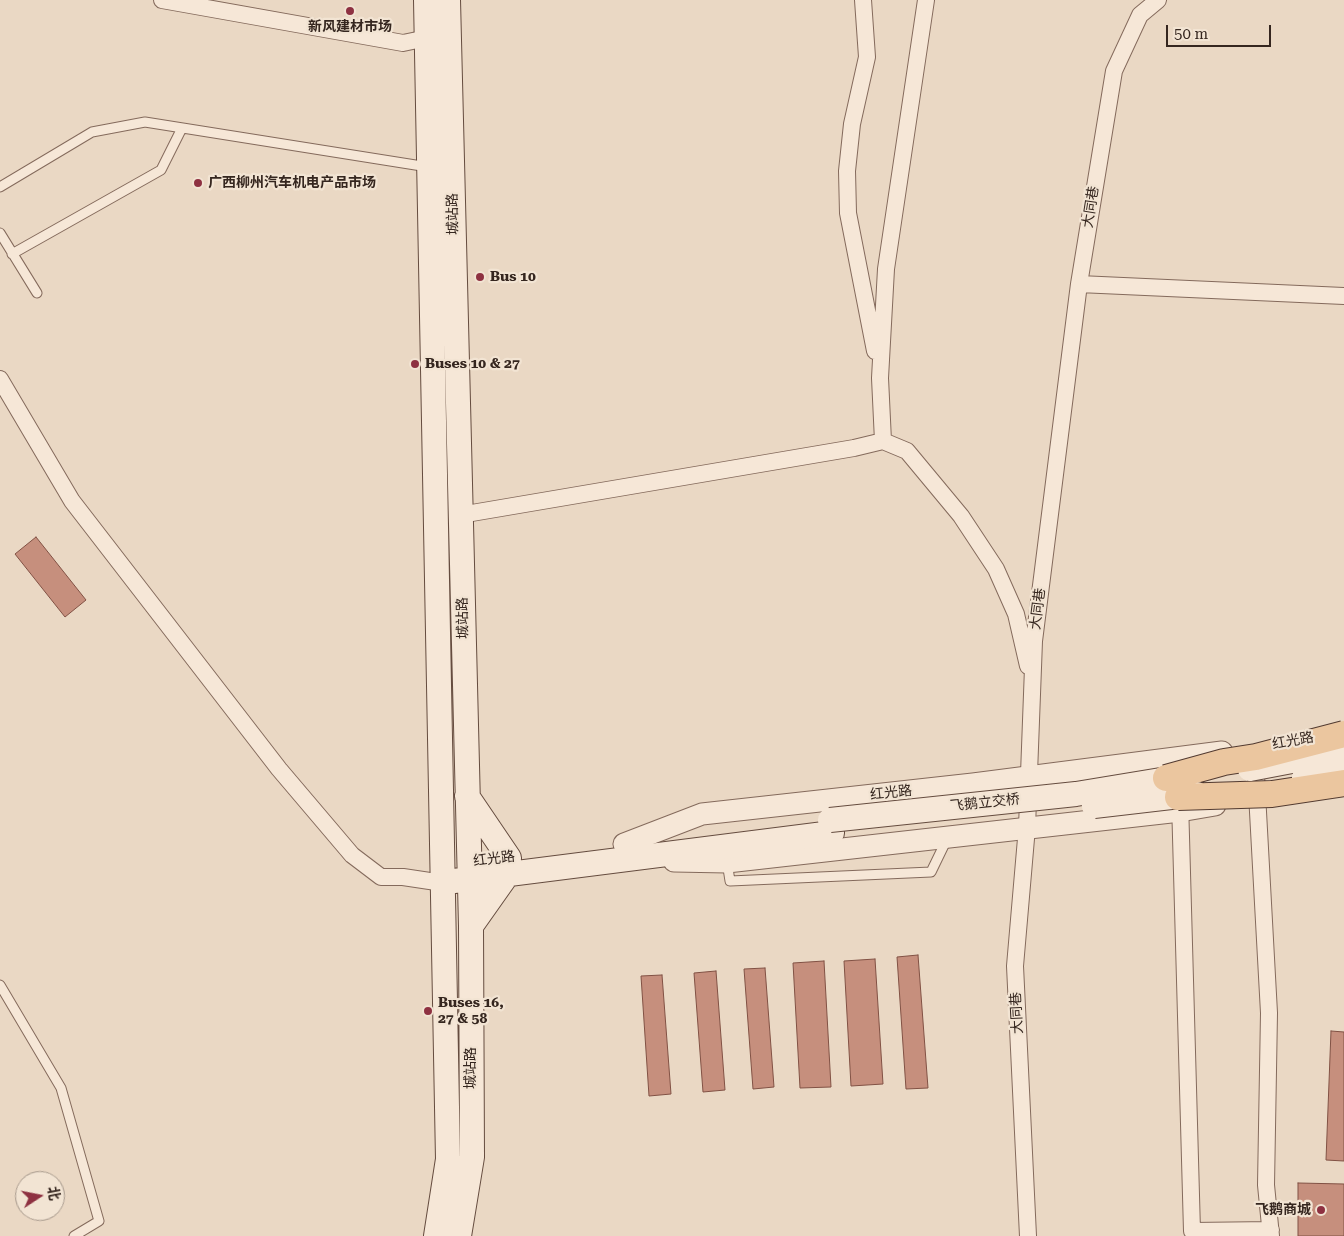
<!DOCTYPE html>
<html>
<head>
<meta charset="utf-8">
<style>
	body { margin:0 }
	#map { position:relative; width:1344px; height:1236px; overflow:hidden; background:#ead8c4; font-family:"Roboto Serif","Noto Sans SC",serif }
	canvas { display:block }
	.north { position:absolute; left:15px; top:1171px; width:50px; height:50px; box-sizing:border-box; background:#f2e4d3; border:1px solid #a6988b; border-radius:50%; rotate:79deg; font-size:14px; font-weight:700; line-height:20px; text-align:center; color:#35261f }
	.north::after { content:''; display:block; margin:auto; width:18px; height:22px; background:#8e3141; clip-path:polygon(50% 0,100% 100%,50% 72%,0 100%) }
	.scale { position:absolute; left:1166px; top:25px; width:105px; height:22px; box-sizing:border-box; border:2px solid #35261f; border-top:0; padding-left:6px; font-size:15px; line-height:18px; white-space:nowrap; color:#35261f; -webkit-text-stroke:4px #f2e4d3; paint-order:stroke }
</style>
</head>
<body>
<div id="map">
<canvas width="1344" height="1236"></canvas>
<div class="north">北</div>
<div class="scale">50 m</div>
</div>
<script>
const ctx = document.querySelector('canvas').getContext('2d');
ctx.lineJoin = 'round';
function fill(path, color) { ctx.fillStyle = color; ctx.fill(path, 'evenodd'); }
const poly = rows => new Path2D(rows.map(r => 'M' + r).join(''));
function stroke(path, color, width, dash) { ctx.strokeStyle = color; ctx.lineWidth = width; ctx.lineCap = dash ? 'butt' : 'round'; ctx.setLineDash(dash || []); ctx.stroke(path); }
function drawText(font, color, halo, rows, align = 'center') {
  ctx.font = font + ' "Roboto Serif","Noto Sans SC",serif'; ctx.lineWidth = 4.5; ctx.setLineDash([]); ctx.textBaseline = 'middle'; ctx.strokeStyle = halo; ctx.fillStyle = color; for (const [text, x, y, turn = 0] of rows) {
    ctx.save(); ctx.translate(x, y); ctx.rotate((+turn || 0) * Math.PI / 180); ctx.textAlign = isNaN(turn) ? turn : align; if (halo) ctx.strokeText(text, 0, 0); ctx.fillText(text, 0, 0); ctx.restore();
  }
}
const building = poly([
	[36,537,86,600,65,617,15,554,36,537],
	[918,955,928,1088,906,1089,897,957,918,955],
	[875,959,883,1084,851,1086,844,961,875,959],
	[824,961,831,1087,800,1088,793,963,824,961],
	[765,968,774,1087,753,1089,744,969,765,968],
	[716,971,725,1090,703,1092,694,973,716,971],
	[662,975,671,1094,649,1096,641,976,662,975],
	[1331,1031,1344,1032,1344,1161,1326,1160,1331,1031],
	[1298,1183,1344,1184,1344,1236,1298,1236,1298,1183]
]);
fill(building, '#c68f7d');
stroke(building, '#815144', 1);
const service = poly([
	[0,187,92,132,145,122,428,167],
	[0,233,37,293],
	[12,254,161,170,182,128],
	[727,862,730,881,931,872,947,839],
	[0,985,61,1088,99,1221,74,1236]
]);
const minor = poly([
	[162,0,403,43,427,38],
	[863,0,867,57,852,124,847,171,848,213,875,351],
	[926,0,886,269,880,378,883,441,907,451,961,516,996,569,1016,614,1028,666],
	[1079,284,1344,296],
	[0,379,72,501,279,769,352,855,381,877,403,877,443,883],
	[460,515,854,448,883,441],
	[1255,757,1269,1013,1266,1185,1271,1236],
	[1180,801,1192,1231,1271,1230],
	[1028,1236,1015,966,1027,827,1034,641,1079,284,1114,71,1140,15,1158,0]
]);
const tertiary = poly([
	[624,844,702,814,973,784,1222,752],
	[674,861,727,862,1180,811,1215,805]
]);
const secondary = poly([
	[426,0,448,1159,436,1236],
	[448,0,471,926,472,1157,459,1236],
	[467,796,509,858],
	[454,881,832,833],
	[471,926,507,875]
]);
stroke(service, '#846a5c', 11);
stroke(minor, '#846a5c', 18);
stroke(tertiary, '#846a5c', 23);
stroke(secondary, '#654c3f', 26);
stroke(service, '#f6e7d7', 9);
stroke(minor, '#f6e7d7', 16);
stroke(tertiary, '#f6e7d7', 21);
stroke(secondary, '#f6e7d7', 24);
const secondaryBridge = poly([
	[1250,769,1313,757,1344,750],
	[1304,778,1344,769],
	[1094,806,1197,794],
	[830,820,1076,794,1185,776]
]);
const primaryBridge = poly([
	[1166,778,1224,762,1256,757,1344,734],
	[1178,797,1272,794,1344,783]
]);
stroke(secondaryBridge, '#654c3f', 26, []);
stroke(primaryBridge, '#523a30', 28, []);
stroke(secondaryBridge, '#f6e7d7', 24);
stroke(primaryBridge, '#ebc69f', 26);
for (const [x, y, r, color] of [
	[350,11,5,"#8e3141"],
	[198,183,5,"#8e3141"],
	[480,277,5,"#8e3141"],
	[415,364,5,"#8e3141"],
	[428,1011,5,"#8e3141"],
	[1321,1210,5,"#8e3141"]
]) { const dot = new Path2D(); dot.arc(x, y, r, 0, 2 * Math.PI); ctx.fillStyle = color; ctx.fill(dot); stroke(dot, '#f2e4d3', 2); }
drawText('bold 14px', '#35261f', '#f2e4d3', [
	["新风建材市场",350,27,"center"],
	["广西柳州汽车机电产品市场",208,183],
	["Bus 10",490,277],
	["Buses 10 & 27",425,364],
	["Buses 16,",438,1003],
	["27 & 58",438,1019],
	["飞鹅商城",1311,1210,"right"]
], 'left');
drawText('14px', '#35261f', '#f2e4d3', [
	["大同巷",1091,207,-81],
	["城站路",453,214,-91],
	["大同巷",1038,609,-83],
	["城站路",463,618,-91],
	["红光路",1293,741,-10],
	["红光路",891,793,-6],
	["飞鹅立交桥",985,803,-6],
	["红光路",494,859,-7],
	["大同巷",1017,1013,-93],
	["城站路",471,1068,-90]
]);
</script>
</body>
</html>
